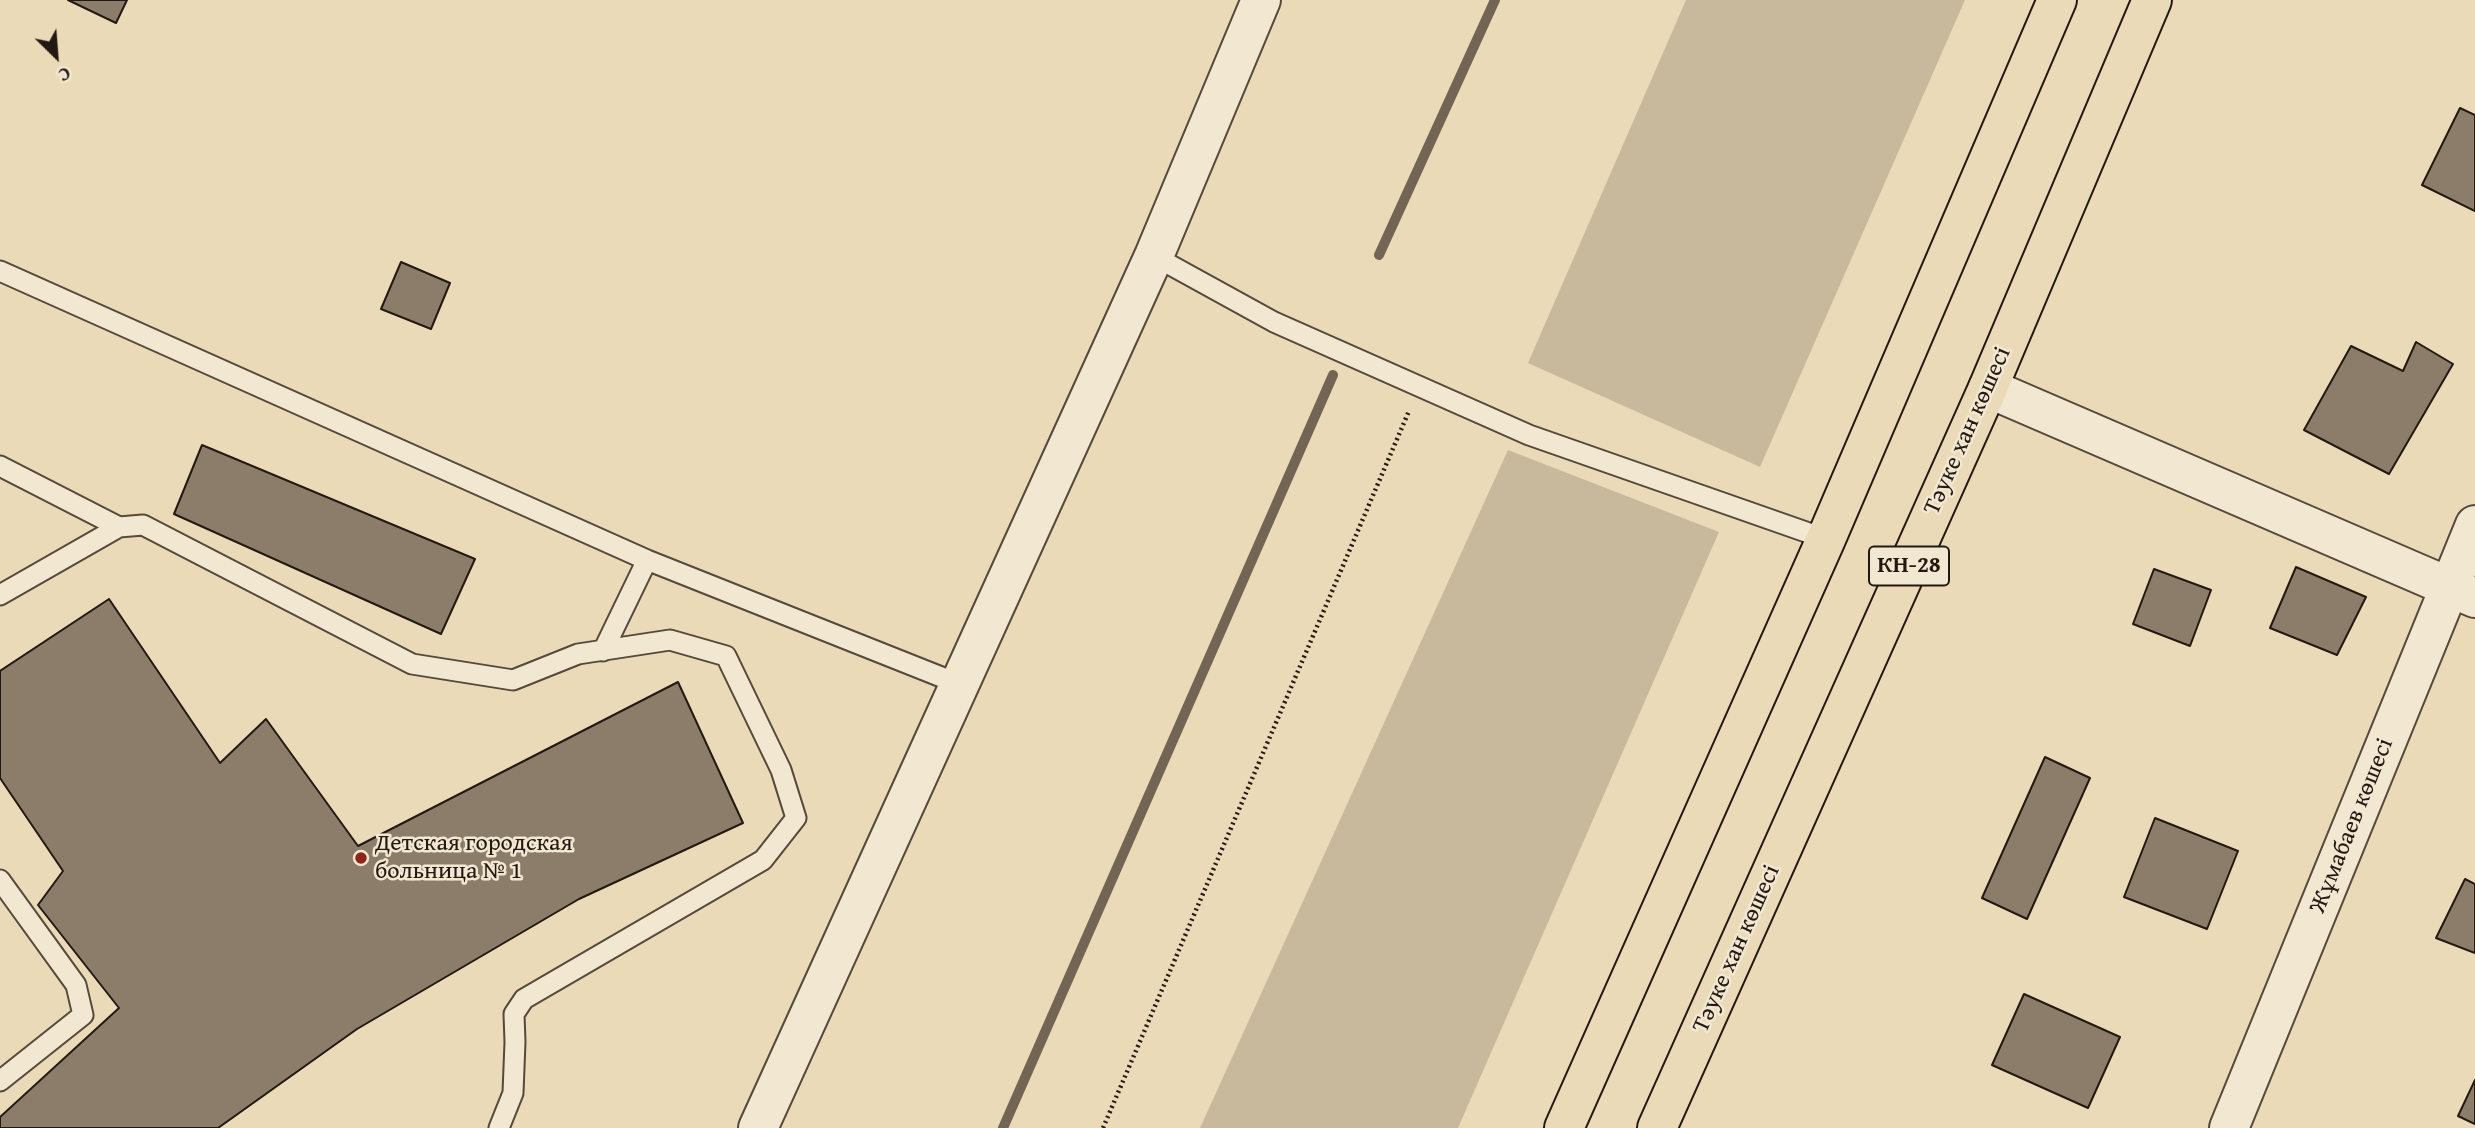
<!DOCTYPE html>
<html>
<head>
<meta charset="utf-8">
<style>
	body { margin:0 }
	#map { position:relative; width:2475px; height:1128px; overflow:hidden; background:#ebdab8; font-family:"Gentium Book Plus",serif }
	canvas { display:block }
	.north { position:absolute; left:21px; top:21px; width:70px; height:70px; -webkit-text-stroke:5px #f2e7d1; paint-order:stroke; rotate:155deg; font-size:19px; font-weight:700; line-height:28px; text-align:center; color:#231913 }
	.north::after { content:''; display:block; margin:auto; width:24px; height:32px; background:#231913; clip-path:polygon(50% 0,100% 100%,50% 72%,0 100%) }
</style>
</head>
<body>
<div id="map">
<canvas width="2475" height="1128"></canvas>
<div class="north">С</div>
</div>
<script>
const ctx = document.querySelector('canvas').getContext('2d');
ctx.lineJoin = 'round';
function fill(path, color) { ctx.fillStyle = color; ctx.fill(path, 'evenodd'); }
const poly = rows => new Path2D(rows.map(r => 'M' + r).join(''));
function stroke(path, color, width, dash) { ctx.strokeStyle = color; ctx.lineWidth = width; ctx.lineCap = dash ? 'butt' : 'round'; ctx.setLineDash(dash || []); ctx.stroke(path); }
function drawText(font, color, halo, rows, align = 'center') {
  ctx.font = font + ' "Gentium Book Plus",serif'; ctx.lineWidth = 5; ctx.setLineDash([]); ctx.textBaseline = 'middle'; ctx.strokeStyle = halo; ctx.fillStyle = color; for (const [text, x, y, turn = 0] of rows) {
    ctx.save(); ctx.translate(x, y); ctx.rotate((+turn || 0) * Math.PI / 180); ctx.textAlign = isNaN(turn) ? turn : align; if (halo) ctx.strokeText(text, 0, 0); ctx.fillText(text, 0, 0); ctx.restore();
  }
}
fill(poly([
	[1686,0,1965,0,1760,467,1528,363],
	[1508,450,1719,532,1458,1128,1200,1128]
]), '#c9b99c');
stroke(poly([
	[1379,255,1495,0],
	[1003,1128,1333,375]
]), '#726554', 10);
const building = poly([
	[68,0,127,0,116,23,68,0],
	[2460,108,2475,115,2475,211,2422,185,2460,108],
	[401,262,450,283,431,329,381,309,401,262],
	[2416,342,2453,364,2389,474,2304,430,2351,346,2403,371,2416,342],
	[202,445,475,559,441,634,174,514,202,445],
	[2296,567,2366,597,2337,655,2270,628,2296,567],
	[2154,569,2211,590,2190,646,2133,624,2154,569],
	[109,599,220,763,266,719,358,846,678,682,743,823,579,899,357,1029,218,1128,0,1128,0,1117,119,1008,38,905,63,871,0,778,0,671,109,599],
	[2045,757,2090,778,2027,919,1982,898,2045,757],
	[2155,818,2238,851,2207,929,2124,897,2155,818],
	[2465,879,2475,884,2475,953,2436,938,2465,879],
	[2024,994,2120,1037,2088,1108,1992,1065,2024,994],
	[2475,1080,2475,1124,2458,1116,2475,1080]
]);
fill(building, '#8b7d69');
stroke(building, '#231913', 2);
const service = poly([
	[1154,256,1274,322,1529,435,1826,539],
	[0,271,647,560],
	[0,466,119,527],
	[0,595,119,527,143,525,412,664,513,680,578,654,670,640,726,656,781,770,796,818,763,860,524,999,514,1014,515,1042,513,1093,499,1128],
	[603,651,647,560,959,684],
	[0,880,76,985,83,1015,0,1081]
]);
const minor = poly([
	[1988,388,2475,598],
	[758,1128,1154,256,1261,0],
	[2229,1128,2475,525]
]);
const primary = poly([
	[1564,1128,1826,539,2057,0],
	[1657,1128,1988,388,2152,0]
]);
stroke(service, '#55493c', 23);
stroke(minor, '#55493c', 42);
stroke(primary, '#231913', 42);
stroke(poly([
	[1103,1128,1409,411]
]), '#231913', 4.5, [2, 3.5]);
stroke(service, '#f2e7d1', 19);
stroke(minor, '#f2e7d1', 38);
stroke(primary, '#ebdab8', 38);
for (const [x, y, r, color] of [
	[361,858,7,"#8f2418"]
]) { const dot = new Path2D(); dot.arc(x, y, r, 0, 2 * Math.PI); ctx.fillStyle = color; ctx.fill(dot); stroke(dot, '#f2e7d1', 2.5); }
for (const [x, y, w] of [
	[1909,566,80]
]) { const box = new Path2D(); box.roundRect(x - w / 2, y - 19.5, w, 39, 5); ctx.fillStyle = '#f2e7d1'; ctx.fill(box); stroke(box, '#231913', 2); }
drawText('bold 23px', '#231913', null, [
	["КН-28",1909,566]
]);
drawText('24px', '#231913', '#f2e7d1', [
	["Тәуке хан көшесі",1968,431,-66],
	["Жұмабаев көшесі",2352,826,-68],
	["Тәуке хан көшесі",1737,949,-66]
]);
drawText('24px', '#231913', '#f2e7d1', [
	["Детская городская",375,844],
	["больница № 1",375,872]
], 'left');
</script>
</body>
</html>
